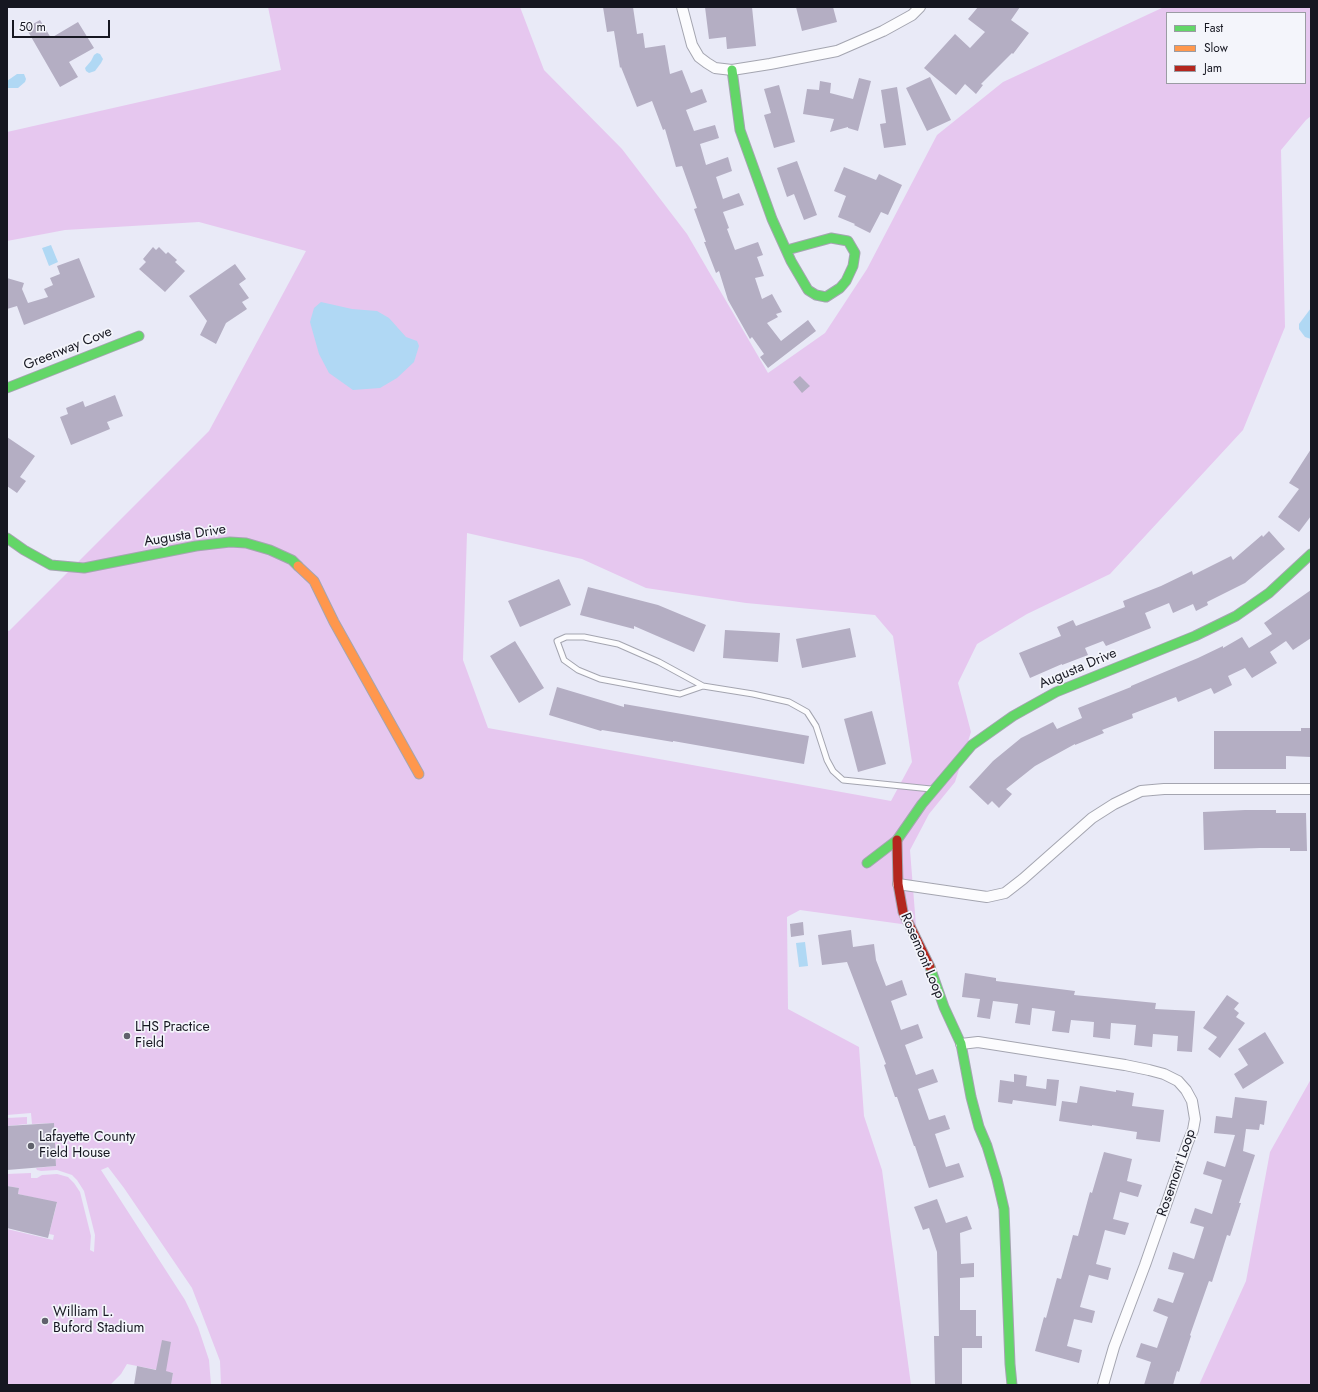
<!DOCTYPE html>
<html>
<head>
<meta charset="utf-8">
<style>
	body { margin:0 }
	#map { position:relative; width:1318px; height:1392px; overflow:hidden; background:#e9eaf7; font-family:Jost,sans-serif }
	canvas { display:block }
	.frame { position:absolute; inset:0; border:8px solid #161721; pointer-events:none }
	.legend { position:absolute; left:1166px; top:12px; width:140px; height:72px; box-sizing:border-box; background:#f4f5fb; border:1px solid #9b9ca4; margin:0; padding:5px 7px; list-style:none; font-size:12px; color:#161721 }
	.legend li { display:flex; align-items:center; gap:8px; height:20px }
	.legend b { width:20px; border:1px solid #9b9ca4 }
	.scale { position:absolute; left:12px; top:20px; width:98px; height:18px; box-sizing:border-box; border:2px solid #161721; border-top:0; padding-left:5px; font-size:12px; line-height:14px; white-space:nowrap; color:#161721; -webkit-text-stroke:3px #f4f5fb; paint-order:stroke }
</style>
</head>
<body>
<div id="map">
<canvas width="1318" height="1392"></canvas>
<div class="frame"></div>
<ul class="legend">
<li><b style="height:5px;background:#63d668"></b>Fast</li>
<li><b style="height:5px;background:#ff974d"></b>Slow</li>
<li><b style="height:5px;background:#b3261e"></b>Jam</li>
</ul>
<div class="scale">50 m</div>
</div>
<script>
const ctx = document.querySelector('canvas').getContext('2d');
ctx.lineJoin = 'round';
function fill(path, color) { ctx.fillStyle = color; ctx.fill(path, 'evenodd'); }
const poly = rows => new Path2D(rows.map(r => 'M' + r).join(''));
function stroke(path, color, width, dash) { ctx.strokeStyle = color; ctx.lineWidth = width; ctx.lineCap = dash ? 'butt' : 'round'; ctx.setLineDash(dash || []); ctx.stroke(path); }
function drawText(font, color, halo, rows, align = 'center') {
  ctx.font = font + ' Jost,sans-serif'; ctx.lineWidth = 3.5; ctx.setLineDash([]); ctx.textBaseline = 'middle'; ctx.strokeStyle = halo; ctx.fillStyle = color; for (const [text, x, y, turn = 0] of rows) {
    ctx.save(); ctx.translate(x, y); ctx.rotate((+turn || 0) * Math.PI / 180); ctx.textAlign = isNaN(turn) ? turn : align; if (halo) ctx.strokeText(text, 0, 0); ctx.fillText(text, 0, 0); ctx.restore();
  }
}
fill(poly([
	[268,7,520,7,544,70,622,149,687,234,768,373,825,333,867,269,937,135,1003,82,1164,7,1311,7,1311,116,1306,120,1281,150,1285,327,1243,430,1110,574,1027,614,977,644,958,683,971,732,955,782,929,814,910,850,916,926,800,910,787,917,788,1009,859,1047,864,1116,882,1170,911,1385,221,1385,220,1361,192,1288,124,1188,108,1167,101,1170,185,1300,198,1327,209,1360,211,1385,171,1385,173,1373,127,1364,121,1374,110,1385,7,1385,7,1229,53,1240,54,1235,49,1234,57,1203,18,1194,19,1188,7,1186,7,1174,31,1173,31,1178,37,1178,42,1175,57,1174,68,1177,74,1183,80,1192,91,1236,90,1250,94,1252,95,1235,84,1191,77,1180,72,1175,57,1170,41,1171,37,1170,36,1168,56,1166,54,1123,32,1124,31,1113,7,1115,7,630,9,631,209,431,306,251,199,222,65,230,7,241,7,132,281,70],
	[1167,13,1305,13,1305,83,1167,83],
	[467,533,582,559,646,588,746,603,875,615,893,636,912,762,891,801,488,728,463,660],
	[1311,1079,1311,1385,1199,1385,1246,1281,1270,1152],
	[27,1117,27,1124,7,1126,7,1118]
]), '#e6c7ef');
fill(poly([
	[97,53,100,54,103,59,101,63,95,71,89,73,86,71,85,68,91,61,94,55],
	[17,74,24,74,26,79,25,82,18,88,8,88,7,81],
	[51,245,58,262,49,266,42,248],
	[321,302,352,309,377,311,389,318,406,337,417,341,419,346,414,362,397,378,380,388,353,390,329,373,319,354,310,322,314,308],
	[1311,308,1311,339,1305,337,1299,329,1299,324],
	[805,942,808,966,799,967,796,943]
]), '#b0d8f4');
fill(poly([
	[603,7,633,7,637,34,643,33,645,48,665,45,670,74,682,70,691,93,702,89,707,102,686,110,694,131,715,125,719,138,700,144,706,165,728,157,732,171,716,177,723,199,739,193,744,205,723,212,729,228,727,229,735,250,758,242,763,255,757,257,764,276,755,278,762,299,772,294,782,312,776,314,778,317,767,323,781,341,808,320,816,331,768,368,760,357,764,354,752,337,750,339,728,300,719,271,716,273,704,242,706,242,694,209,697,208,682,166,676,167,665,129,663,130,652,101,637,107,621,67,620,68,614,31,607,32],
	[705,7,752,7,756,46,727,49,726,37,709,39],
	[796,7,833,7,837,22,802,31],
	[978,7,1020,7,1011,20,1029,33,1013,54,1012,53,981,84,983,85,976,94,965,84,956,95,924,68,955,34,970,48,985,32,968,19],
	[40,20,51,38,78,22,94,48,69,62,78,77,60,87,26,28],
	[930,77,951,120,927,131,906,88],
	[859,78,871,81,858,131,848,128,848,127,830,132,834,119,803,114,807,89,819,90,820,81,831,83,830,93,853,99],
	[779,85,795,142,774,148,764,115,771,113,764,89],
	[897,87,906,145,884,148,880,124,886,123,881,90],
	[797,161,817,215,804,220,794,194,787,197,777,168],
	[844,167,876,180,879,174,902,185,888,215,881,212,870,233,854,225,855,224,838,217,846,196,834,191],
	[153,247,156,250,159,247,166,254,168,252,177,260,175,262,185,271,165,292,139,269,146,262,143,259],
	[79,258,95,297,24,325,17,306,7,309,7,278,24,283,22,289,28,303,48,297,44,289,53,285,50,278,60,274,57,266],
	[235,264,246,279,239,284,249,298,242,302,247,309,226,323,216,344,200,335,207,321,189,296],
	[800,376,810,386,802,393,793,382],
	[115,395,123,416,107,422,110,429,71,445,60,417,68,414,66,408,83,401,85,407],
	[7,437,35,456,20,477,26,481,17,493,7,486],
	[1311,449,1311,516,1299,532,1278,517,1299,489,1289,483],
	[1269,531,1285,549,1245,583,1207,602,1208,605,1196,611,1193,604,1173,613,1169,603,1145,613,1151,628,1106,646,1103,641,1085,648,1088,655,1062,665,1062,664,1030,678,1019,653,1061,636,1057,627,1073,620,1076,626,1125,607,1123,601,1161,586,1192,571,1193,575,1231,556,1233,560,1262,535,1263,537],
	[559,579,571,605,520,627,508,601],
	[588,587,658,605,706,625,694,652,634,626,634,629,580,615],
	[1311,590,1311,638,1293,650,1286,641,1270,652,1277,663,1252,678,1245,668,1228,676,1232,685,1214,694,1211,688,1178,702,1176,697,1132,714,1133,718,1102,730,1104,733,1075,745,1075,744,1035,766,1006,789,1012,794,999,808,992,801,988,805,969,787,993,761,1021,738,1053,722,1057,729,1082,718,1078,708,1131,687,1131,686,1198,658,1223,646,1223,648,1242,637,1249,648,1272,634,1264,623],
	[850,628,856,657,802,668,796,639],
	[725,630,780,633,778,662,723,658],
	[515,641,544,688,519,703,490,656],
	[557,687,624,707,624,704,809,736,804,764,673,741,673,742,602,730,601,731,549,715],
	[872,711,886,764,858,772,844,719],
	[1301,728,1311,728,1311,757,1286,756,1286,769,1214,769,1214,731,1301,731],
	[1245,810,1276,810,1276,813,1306,813,1307,851,1290,851,1290,848,1260,848,1204,850,1203,812],
	[803,922,804,935,791,937,790,924],
	[851,930,853,947,874,944,876,960,886,986,902,980,907,995,891,1001,901,1030,918,1024,923,1038,905,1045,916,1075,933,1069,938,1082,918,1089,929,1120,945,1115,950,1129,935,1134,946,1167,959,1163,964,1177,929,1188,915,1146,914,1146,897,1097,895,1097,884,1065,886,1064,847,962,822,965,818,935],
	[965,973,996,978,996,981,1075,991,1074,995,1156,1003,1155,1009,1195,1011,1192,1052,1177,1051,1178,1036,1153,1034,1152,1047,1134,1045,1136,1025,1111,1023,1110,1039,1093,1037,1094,1022,1071,1020,1069,1033,1052,1031,1055,1011,1032,1008,1030,1025,1015,1023,1018,1004,993,1001,990,1019,977,1017,980,999,962,997],
	[1227,995,1239,1003,1234,1009,1239,1013,1236,1017,1245,1023,1220,1058,1208,1049,1217,1037,1203,1028],
	[1265,1032,1284,1063,1243,1089,1234,1074,1248,1065,1238,1049],
	[1014,1074,1027,1076,1026,1086,1046,1089,1047,1079,1059,1080,1056,1106,1013,1100,1012,1104,998,1102,1000,1080,1014,1082],
	[1080,1086,1116,1092,1116,1090,1134,1093,1132,1106,1164,1110,1160,1142,1136,1139,1137,1132,1092,1125,1092,1126,1059,1121,1062,1101,1077,1103],
	[1235,1097,1267,1101,1264,1125,1260,1124,1259,1130,1246,1129,1243,1151,1255,1155,1239,1203,1241,1203,1230,1236,1227,1235,1212,1282,1209,1281,1190,1335,1191,1336,1179,1372,1177,1371,1173,1385,1144,1385,1151,1362,1136,1357,1141,1343,1157,1348,1168,1317,1153,1311,1158,1298,1173,1303,1184,1273,1168,1269,1173,1252,1194,1259,1204,1227,1190,1223,1195,1208,1212,1214,1222,1180,1203,1174,1207,1161,1225,1167,1235,1135,1214,1133,1216,1116,1232,1118],
	[54,1123,56,1166,7,1170,7,1126],
	[1104,1152,1132,1159,1127,1181,1142,1185,1138,1197,1120,1192,1113,1219,1129,1223,1125,1235,1105,1230,1096,1264,1111,1268,1108,1280,1089,1275,1080,1307,1095,1311,1092,1323,1074,1319,1067,1346,1082,1350,1079,1363,1035,1351,1044,1317,1046,1318,1057,1278,1061,1279,1073,1235,1078,1236,1090,1192,1092,1193],
	[7,1186,19,1188,18,1194,57,1202,48,1238,7,1228],
	[937,1199,946,1223,967,1216,972,1229,960,1233,961,1264,974,1263,974,1277,960,1278,960,1310,976,1310,976,1336,982,1336,982,1348,962,1348,962,1385,935,1385,934,1336,939,1336,937,1252,929,1228,923,1230,914,1207],
	[162,1340,171,1342,166,1371,173,1373,171,1385,134,1385,137,1366,156,1370]
]), '#b4aec3');
const lane = poly([
	[703,686,680,694,600,679,578,670,564,660,557,641,566,637,584,637,618,644,659,662,703,686,753,694,789,702,807,712,816,726,827,760,833,771,843,780,931,789]
]);
const street = poly([
	[682,7,692,45,699,57,707,63,715,68,732,70,770,64,837,51,883,31,912,15,920,7],
	[898,884,987,897,1005,893,1023,879,1092,818,1114,804,1141,791,1164,789,1311,789],
	[961,1044,978,1042,1125,1065,1149,1070,1164,1074,1178,1081,1186,1090,1192,1101,1195,1119,1193,1130,1188,1142,1145,1265,1114,1347,1103,1385]
]);
const fast = poly([
	[732,70,740,130,772,219,791,261,808,290,816,295,826,297,840,288,846,281,853,266,855,253,848,241,831,238,787,250],
	[7,388,139,336],
	[7,538,24,550,51,565,84,568,196,546,230,542,246,543,270,550,292,560,298,566],
	[867,863,897,840,922,804,972,745,1013,716,1056,692,1195,636,1236,616,1269,593,1311,554],
	[930,967,944,1007,961,1044,971,1097,979,1127,987,1146,997,1179,1004,1209,1010,1364,1012,1385]
]);
const slow = poly([
	[298,566,314,581,334,622,419,774]
]);
const jam = poly([
	[897,840,898,884,903,912,930,967]
]);
stroke(lane, '#a4a5b0', 7);
stroke(street, '#a4a5b0', 12);
stroke(fast, '#a4a5b0', 11);
stroke(slow, '#a4a5b0', 11);
stroke(jam, '#a4a5b0', 11);
stroke(lane, '#fcfcfe', 5);
stroke(street, '#fcfcfe', 10);
stroke(fast, '#63d668', 9);
stroke(slow, '#ff974d', 9);
stroke(jam, '#b3261e', 9);
for (const [x, y, r, color] of [
	[127,1036,4,"#60616c"],
	[31,1146,4,"#60616c"],
	[45,1321,4,"#60616c"]
]) { const dot = new Path2D(); dot.arc(x, y, r, 0, 2 * Math.PI); ctx.fillStyle = color; ctx.fill(dot); stroke(dot, '#f4f5fb', 1.5); }
drawText('14px', '#161721', '#f4f5fb', [
	["Greenway Cove",68,349,-22],
	["Augusta Drive",185,536,-9],
	["Augusta Drive",1078,669,-23],
	["Rosemont Loop",922,956,67],
	["Rosemont Loop",1177,1173,-71]
]);
drawText('14px', '#161721', '#f4f5fb', [
	["LHS Practice",135,1028],
	["Field",135,1044],
	["Lafayette County",39,1138],
	["Field House",39,1154],
	["William L.",53,1313],
	["Buford Stadium",53,1329]
], 'left');
</script>
</body>
</html>
